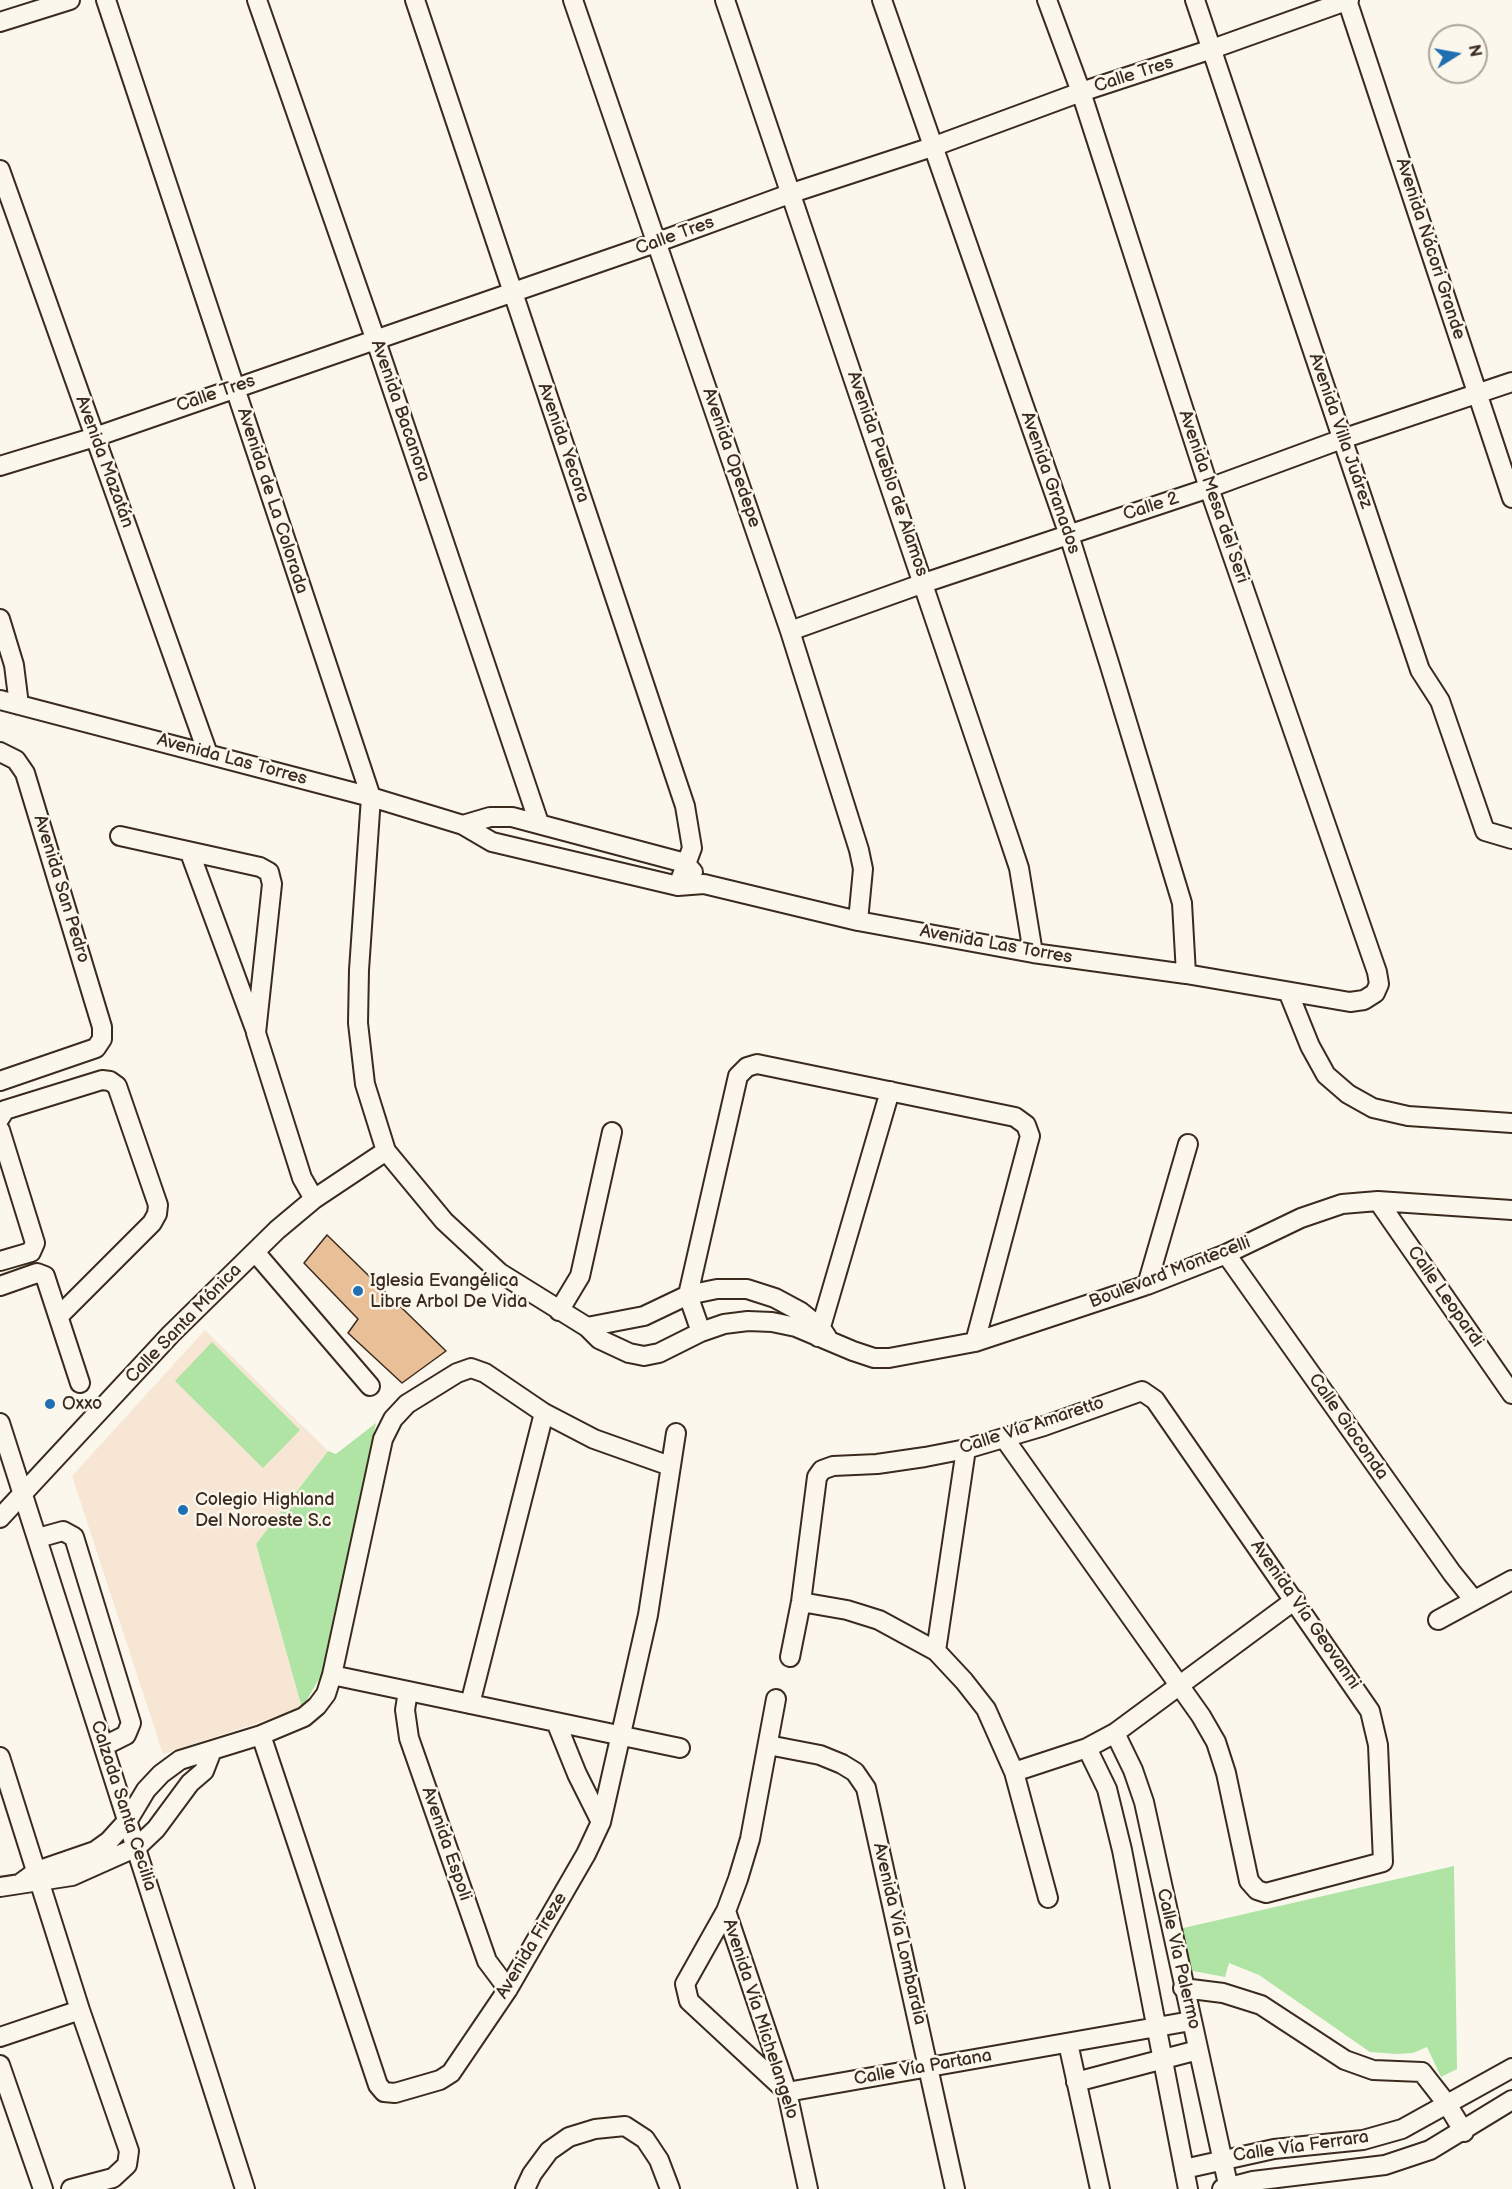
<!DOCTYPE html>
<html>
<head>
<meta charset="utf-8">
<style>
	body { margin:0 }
	#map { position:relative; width:1512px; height:2189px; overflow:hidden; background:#fbf7ec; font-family:"Balsamiq Sans",sans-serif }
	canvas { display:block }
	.north { position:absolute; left:1428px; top:24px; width:60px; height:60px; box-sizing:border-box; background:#fbf7ec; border:2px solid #aea59a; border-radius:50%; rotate:79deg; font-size:16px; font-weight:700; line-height:24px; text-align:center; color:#3b2a1e }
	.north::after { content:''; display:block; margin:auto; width:21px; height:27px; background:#1f6fb2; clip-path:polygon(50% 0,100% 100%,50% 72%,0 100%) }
</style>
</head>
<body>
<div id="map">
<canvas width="1512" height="2189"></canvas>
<div class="north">N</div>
</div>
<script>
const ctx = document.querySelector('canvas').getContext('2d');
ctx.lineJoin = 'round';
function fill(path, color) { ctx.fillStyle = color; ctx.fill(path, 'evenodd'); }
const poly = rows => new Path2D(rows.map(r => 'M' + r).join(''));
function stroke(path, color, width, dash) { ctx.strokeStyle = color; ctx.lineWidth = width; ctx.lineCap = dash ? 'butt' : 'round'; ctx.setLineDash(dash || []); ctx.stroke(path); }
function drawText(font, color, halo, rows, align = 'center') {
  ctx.font = font + ' "Balsamiq Sans",sans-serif'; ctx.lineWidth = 5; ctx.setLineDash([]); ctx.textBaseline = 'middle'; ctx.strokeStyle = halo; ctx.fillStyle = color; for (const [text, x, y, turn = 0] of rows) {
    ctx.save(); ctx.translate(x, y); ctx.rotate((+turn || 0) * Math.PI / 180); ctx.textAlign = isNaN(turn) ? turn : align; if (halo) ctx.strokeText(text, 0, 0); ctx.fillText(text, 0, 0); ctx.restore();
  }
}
fill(poly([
	[205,1330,328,1451,256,1544,302,1708,163,1754,72,1476]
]), '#f6e6d3');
fill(poly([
	[212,1342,300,1430,263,1468,175,1381],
	[376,1423,322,1674,302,1708,256,1544,328,1451,336,1454],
	[1454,1866,1457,2069,1441,2077,1427,2047,1413,2053,1396,2054,1370,2052,1259,1975,1229,1963,1225,1977,1188,1970,1179,1929]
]), '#afe4a5');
const building = poly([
	[327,1235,446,1351,402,1383,348,1333,358,1319,304,1263,327,1235]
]);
fill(building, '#e9bf98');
stroke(building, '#3b2a1e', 1.5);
const minor = poly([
	[106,0,371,797,359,970,358,1023,365,1084,386,1151,444,1221,500,1273,587,1327,599,1339,629,1353,644,1356,659,1353,701,1332,724,1324,748,1321,772,1322,796,1327,853,1351,874,1358,889,1358,975,1342,1147,1285,1226,1254,1301,1218,1342,1204,1378,1201,1512,1210],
	[257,0,375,338,539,823],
	[415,0,685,806,692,848,678,886],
	[573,0,790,631,859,850,863,869,858,921],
	[725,0,1009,838,1019,868,1033,953],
	[882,0,1069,535,1110,666,1182,903,1186,974],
	[1195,0,1420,670,1440,701,1485,831,1512,839],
	[1347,0,1512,498],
	[0,22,70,0],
	[0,170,208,754],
	[0,466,95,437,658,242,792,193,932,147,1081,92,1212,49,1349,0],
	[0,619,14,665,19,705],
	[790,631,924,583,1209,488,1342,439,1512,382],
	[0,700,371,797,463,825,492,842,678,886,704,884,858,921,1033,953,1186,974,1350,1002,1364,1000,1375,993,1379,984,1377,972,1209,488,1081,92,1047,0],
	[0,752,16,760,25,773,102,1027,102,1039,96,1048,0,1081],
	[463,825,490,817,512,817,685,863,693,872],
	[120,836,260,867,269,872,272,884,256,1033,302,1178,314,1199],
	[190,853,255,1029],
	[1289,994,1310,1046,1326,1075,1348,1094,1373,1108,1408,1116,1512,1123],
	[0,1118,5,1110,102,1080,110,1081,117,1086,158,1205,157,1214,152,1223,59,1316],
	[0,1130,35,1243,31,1252,0,1261],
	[1378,1201,1512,1394],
	[255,1252,370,1386],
	[1226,1254,1452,1573,1473,1599],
	[1147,1285,1188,1144],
	[0,1286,37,1273,45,1276,80,1383],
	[559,1311,580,1276,612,1132],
	[587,1327,644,1316,688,1295,717,1289,747,1289,775,1298,801,1312,821,1328,827,1337],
	[701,1332,688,1295,738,1076,747,1067,757,1064,1015,1117,1026,1125,1030,1136,975,1342],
	[818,1337,890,1091],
	[0,1423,245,2189],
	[0,1518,171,1334,277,1230,314,1199,386,1151],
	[38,1538,63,1531,74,1537,131,1723,126,1735,104,1746],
	[801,1602,847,1610,879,1620,936,1651,964,1681,986,1709,1014,1772,1048,1898],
	[1438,1620,1512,1580],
	[936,1651,966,1449],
	[790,1657,801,1602,817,1477,822,1470,833,1466,877,1464,925,1457,966,1449,1044,1426,1142,1391,1155,1400,1370,1711,1378,1745,1383,1862,1266,1893,1257,1890,1249,1881,1226,1773,1216,1742,1201,1716,1004,1438],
	[332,1675,680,1748],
	[408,1691,405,1710,409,1738,487,1961,508,1989],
	[776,1699,750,1839,738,1879,726,1911,685,1984,689,2001,787,2092,1191,2021],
	[470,1704,544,1413],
	[556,1722,577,1774,601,1822],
	[1115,1733,1133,1770,1144,1802,1229,2189],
	[261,1735,378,2085,384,2092,395,2093,440,2080,451,2073,508,1989,586,1854,601,1822,648,1615,676,1433],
	[768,1745,820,1755,842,1764,855,1772,866,1788,955,2189],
	[1087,1748,1107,1789,1122,1850,1188,2189],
	[0,1757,80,2010,129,2151,127,2165,113,2178,71,2189],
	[1014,1772,1087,1748,1115,1733,1295,1600],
	[22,1882,37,1871,95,1851,109,1841,128,1820,146,1790,161,1774,180,1760,261,1735,304,1717,317,1706,326,1694,332,1675,383,1439,393,1419,407,1404,457,1373,471,1368,485,1373,544,1413,594,1439,670,1466],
	[0,1887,72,1876,137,1847,156,1829,190,1783,204,1771,211,1753],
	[726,1911,787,2092,808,2189],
	[1183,1988,1223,1993,1261,2005,1345,2060,1373,2070,1422,2072,1447,2104,1464,2132],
	[0,2037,80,2010],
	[1068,2043,1100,2189],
	[0,2065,43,2189],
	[1076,2082,1198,2050],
	[1184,2169,1274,2149,1363,2140,1402,2129,1512,2068],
	[525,2189,532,2174,549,2151,569,2137,595,2129,625,2126,645,2139,659,2160,670,2189],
	[1222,2189,1253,2181,1385,2165,1430,2150,1512,2100]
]);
stroke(minor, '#3b2a1e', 22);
stroke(minor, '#fbf7ec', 18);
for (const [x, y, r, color] of [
	[358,1291,6,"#1f6fb2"],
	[50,1404,6,"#1f6fb2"],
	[183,1510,6,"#1f6fb2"]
]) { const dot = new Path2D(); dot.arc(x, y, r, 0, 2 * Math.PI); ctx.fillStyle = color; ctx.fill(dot); stroke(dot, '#fbf7ec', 2); }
drawText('18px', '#3b2a1e', '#fbf7ec', [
	["Calle Tres",1134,75,-18],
	["Calle Tres",675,236,-20],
	["Avenida Nácori Grande",1430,249,72],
	["Calle Tres",216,394,-19],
	["Avenida Bacanora",400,411,71],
	["Avenida Villa Juárez",1340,431,71],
	["Avenida Yecora",563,443,71],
	["Avenida Opedepe",731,458,71],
	["Avenida Mazatán",104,462,70],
	["Avenida Pueblo de Alamos",887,474,71],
	["Avenida Granados",1050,483,71],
	["Avenida Mesa del Seri",1213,497,71],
	["Avenida de La Colorada",272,501,72],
	["Calle 2",1151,507,-18],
	["Avenida Las Torres",232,760,15],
	["Avenida San Pedro",61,889,73],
	["Avenida Las Torres",996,945,10],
	["Boulevard Montecelli",1170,1273,-21],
	["Calle Leopardi",1445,1297,55],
	["Calle Santa Mónica",184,1324,-46],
	["Calle Vía Amaretto",1032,1426,-18],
	["Calle Gioconda",1348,1427,55],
	["Avenida Vía Geovanni",1305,1615,55],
	["Calzada Santa Cecilia",123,1806,72],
	["Avenida Espoli",446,1844,71],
	["Avenida Vía Lombardia",899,1934,77],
	["Avenida Fireze",532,1946,-59],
	["Calle Vía Palermo",1178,1959,77],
	["Avenida Vía Michelangelo",760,2019,72],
	["Calle Vía Partana",923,2068,-10],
	["Calle Vía Ferrara",1301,2147,-8]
]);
drawText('18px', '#3b2a1e', '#fbf7ec', [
	["Iglesia Evangélica",370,1281],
	["Libre Arbol De Vida",370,1302],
	["Oxxo",62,1404],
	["Colegio Highland",195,1500],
	["Del Noroeste S.c",195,1521]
], 'left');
</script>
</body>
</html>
